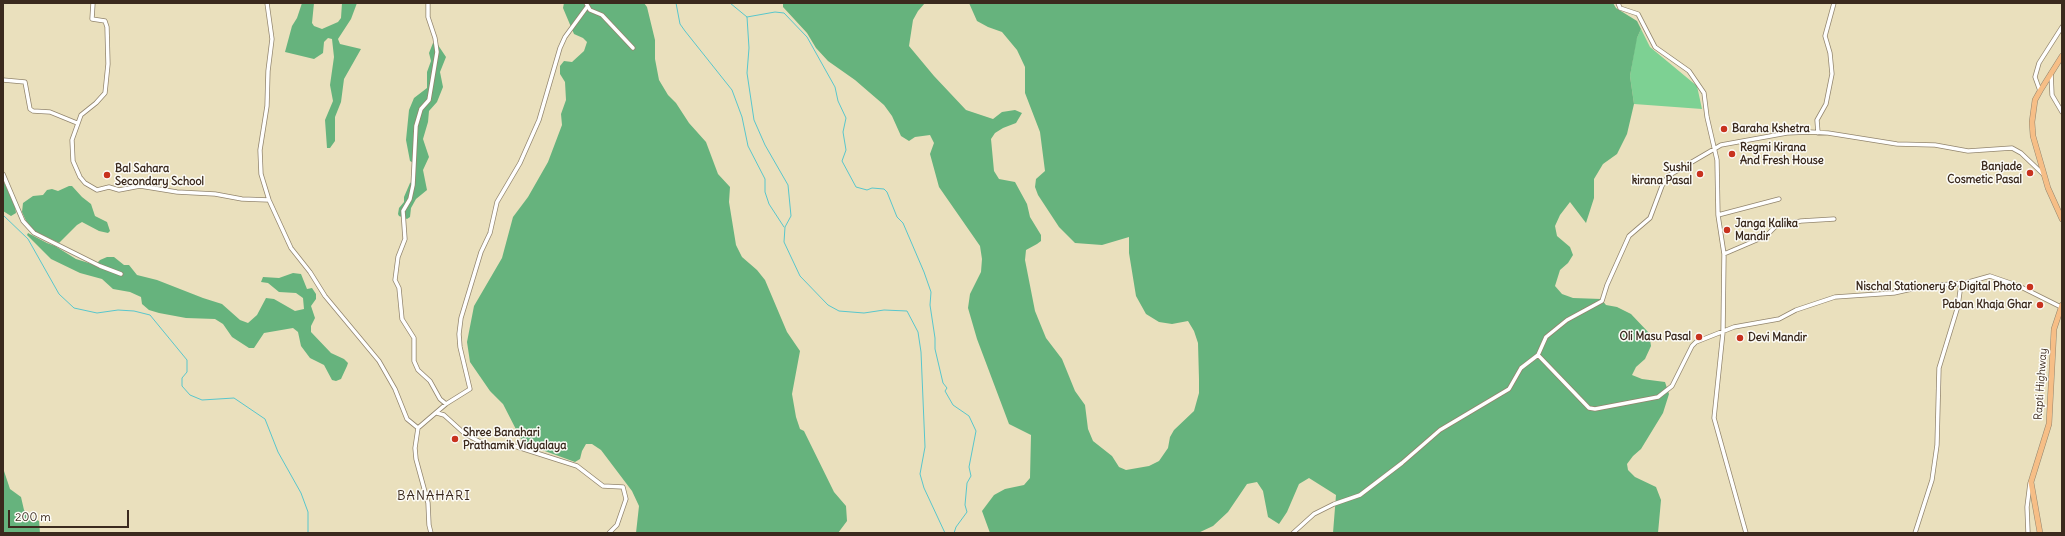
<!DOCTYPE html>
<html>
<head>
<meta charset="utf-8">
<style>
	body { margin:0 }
	#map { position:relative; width:2065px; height:536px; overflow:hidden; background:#eae0bd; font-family:Delius,sans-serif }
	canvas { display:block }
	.frame { position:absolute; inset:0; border:4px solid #3b2a1e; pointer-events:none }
	.scale { position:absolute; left:8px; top:510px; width:121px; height:18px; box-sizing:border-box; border:2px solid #3b2a1e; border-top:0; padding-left:5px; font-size:12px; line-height:14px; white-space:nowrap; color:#3b2a1e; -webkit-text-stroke:3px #fdfcf7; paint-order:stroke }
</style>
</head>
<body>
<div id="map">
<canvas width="2065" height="536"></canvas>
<div class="frame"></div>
<div class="scale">200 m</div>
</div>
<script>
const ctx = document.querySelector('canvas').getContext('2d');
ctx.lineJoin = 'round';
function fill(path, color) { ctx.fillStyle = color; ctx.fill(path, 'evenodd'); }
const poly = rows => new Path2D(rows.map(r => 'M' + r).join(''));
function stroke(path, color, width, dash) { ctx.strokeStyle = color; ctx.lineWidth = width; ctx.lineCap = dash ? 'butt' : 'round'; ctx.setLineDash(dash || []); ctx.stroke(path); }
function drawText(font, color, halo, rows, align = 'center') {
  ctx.font = font + ' Delius,sans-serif'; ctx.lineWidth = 3; ctx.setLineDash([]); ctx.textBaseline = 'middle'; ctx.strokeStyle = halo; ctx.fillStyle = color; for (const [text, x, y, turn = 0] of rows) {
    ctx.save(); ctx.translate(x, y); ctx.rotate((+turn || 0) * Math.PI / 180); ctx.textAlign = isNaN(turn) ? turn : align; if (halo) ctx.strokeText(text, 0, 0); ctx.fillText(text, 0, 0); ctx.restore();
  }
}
fill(poly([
	[1641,29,1650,47,1697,86,1702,109,1634,104,1630,76,1636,40]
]), '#7dd193');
fill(poly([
	[302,3,314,3,312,23,314,26,322,29,338,22,341,18,342,3,357,3,351,19,338,39,340,44,361,49,344,79,341,102,335,117,335,141,330,148,327,148,325,120,333,101,330,85,334,57,332,39,328,38,324,42,323,53,314,59,285,52,292,26,297,18],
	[564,3,644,3,647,7,655,40,655,59,659,80,668,95,676,103,689,123,706,142,718,174,730,187,729,202,736,245,742,257,757,270,765,280,787,332,800,351,792,394,796,417,800,429,804,431,834,492,846,506,847,521,838,533,636,533,639,506,632,491,601,450,592,444,586,444,582,451,580,459,575,462,523,443,503,404,490,391,470,362,467,342,474,306,502,258,513,217,528,197,548,162,562,125,561,114,566,100,565,82,560,74,560,66,564,61,572,62,584,51,587,42,583,38,574,34,563,8],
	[783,3,925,3,918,11,913,20,909,46,934,76,966,110,993,119,1002,112,1015,110,1022,113,1016,123,1003,128,995,133,991,139,994,171,999,179,1015,182,1027,204,1030,217,1041,235,1041,241,1037,244,1026,250,1025,260,1035,311,1046,338,1062,359,1075,391,1085,405,1088,429,1093,441,1112,456,1119,467,1126,470,1149,466,1159,461,1168,448,1170,437,1174,430,1194,411,1199,393,1199,379,1198,343,1194,331,1188,321,1172,324,1159,322,1146,314,1136,296,1129,253,1129,237,1102,245,1075,243,1059,227,1038,195,1035,187,1036,179,1045,171,1040,132,1025,93,1025,67,1017,50,1002,32,988,27,977,21,969,3,1613,3,1616,8,1637,21,1641,29,1637,38,1630,76,1634,104,1627,134,1617,154,1603,164,1594,179,1594,198,1586,223,1570,202,1560,215,1555,226,1557,236,1570,247,1573,255,1568,263,1560,270,1555,286,1562,294,1573,298,1601,299,1606,305,1617,307,1631,314,1649,333,1651,346,1645,359,1636,367,1632,375,1642,379,1665,382,1669,394,1663,413,1641,449,1633,456,1627,464,1628,470,1635,477,1656,487,1661,500,1658,533,1333,533,1336,495,1309,478,1299,484,1287,512,1279,524,1268,517,1263,491,1257,482,1247,484,1228,512,1213,526,1198,533,990,533,982,511,994,495,1005,489,1024,485,1030,478,1031,435,1009,424,977,339,968,308,970,294,981,272,982,259,980,246,939,187,930,154,934,143,930,135,915,137,909,141,901,136,892,116,884,105,855,80,828,61,816,48,807,33,783,7],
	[433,43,438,45,446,57,440,72,443,87,437,102,429,111,428,122,423,139,429,157,423,170,427,190,416,199,411,208,410,217,407,219,399,216,398,214,399,208,404,202,404,197,410,183,414,181,415,164,410,161,406,140,409,110,414,98,427,88,427,72,431,61,429,53],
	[3,180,15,206,16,213,11,216,3,211],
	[69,186,72,186,82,197,91,204,95,216,107,222,110,231,108,233,99,231,82,222,77,225,59,243,34,231,26,221,22,212,23,203,33,196,43,195,47,190,52,189,58,191],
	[28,233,47,243,55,246,76,259,95,265,100,260,107,257,114,257,124,265,129,265,137,275,157,280,203,298,222,304,240,320,248,323,257,315,266,298,274,299,295,311,304,309,303,298,296,293,279,292,268,283,261,282,263,277,279,278,293,273,301,274,307,289,312,288,316,294,316,299,311,306,315,318,311,326,311,332,331,353,344,359,348,363,347,366,341,379,336,381,332,380,324,365,310,358,301,346,298,332,293,328,264,333,254,348,249,348,232,337,223,324,215,319,186,318,159,313,149,310,142,304,141,297,130,292,113,289,102,279,80,273,51,259,27,235],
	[3,452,4,471,10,489,21,497,24,510,28,516,39,521,40,533,3,533]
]), '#66b37d');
stroke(poly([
	[676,3,680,24,685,31,732,90,742,117,748,146,765,179,765,192,769,204,784,227],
	[730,3,747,17,749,48,747,73,754,120,765,145,788,185,791,216,785,227,784,242,800,276,828,305,839,311,864,313,884,310,907,311,918,332,921,352,925,447,920,474,924,488,945,533],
	[747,17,775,12,784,13,807,37,835,87,838,101,846,118,843,132,846,150,842,161,856,187,867,190,872,188,884,189,887,192,897,217,903,223,924,272,931,292,930,305,935,338,935,349,943,383,947,388,945,391,953,405,969,416,976,431,969,467,971,476,967,483,965,505,967,512,956,527,954,533],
	[3,215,28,239,59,294,74,308,97,313,118,310,134,311,150,315,187,360,187,372,182,378,182,386,190,395,202,400,234,398,265,419,278,452,301,493,308,512,308,533]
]), '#58c6cc', 1);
const street = poly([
	[93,3,92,19,105,21,107,27,108,64,105,93,96,103,81,115,72,140,73,161,80,177,85,183,97,190,109,187,119,190,140,186,177,192,215,194,242,199,269,200],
	[267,3,272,39,268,71,267,106,260,150,261,174,269,200,291,248,310,272,325,296,379,361,395,389,407,419,418,428,415,448,416,459,428,503,429,525,431,533],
	[428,3,428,17,435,38,437,52,429,100,421,109,416,126,413,185,410,199,403,211,405,239,398,257,395,280,399,288,402,319,414,338,414,361,418,370,430,381,440,399,446,404],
	[586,3,590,10,602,15,633,48],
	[1618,3,1620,8,1638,14,1655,47,1689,71,1704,93,1707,117,1717,160,1718,215,1724,254,1723,332,1714,418,1746,533],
	[2051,73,2052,95,2062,112],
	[3,80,25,82,30,109,33,111,50,112,77,123],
	[2040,91,2035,77,2039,63,2062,27],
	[1818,133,1817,120,1826,104,1832,74,1830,53,1825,36,1834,3],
	[3,174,23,221,34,233,100,266,121,274],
	[1718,215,1779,199],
	[1724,254,1766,236,1776,226,1801,221,1834,219],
	[1538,355,1589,408,1595,409,1658,397,1672,386,1692,346,1696,342,1734,327,1779,319,1796,310,1835,297,1894,293,1925,286,1965,283,1990,276,2019,286,2061,307],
	[437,413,444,415,465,434,492,448,508,444,577,466,603,486,623,487,626,499,617,525,609,533],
	[418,428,446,404,470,389,460,347,459,334,461,318,481,252,490,233,497,202,520,163,539,120,560,48,565,37,587,7],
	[1293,533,1314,514,1334,504,1360,495,1402,463,1440,430,1509,389,1521,368,1538,355,1546,337,1567,320,1602,301,1607,285,1629,236,1650,218,1662,186,1668,176,1721,145,1787,133,1810,132,1828,133,1897,144,1935,145,1968,151,2012,148,2021,153,2043,174],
	[1915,533,1932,480,1937,445,1939,368,1958,306,1961,284],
	[2028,533,2027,507,2030,483]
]);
const primary = poly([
	[2062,56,2040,91,2035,100,2032,122,2033,136,2048,188,2062,219],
	[2040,533,2031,482,2049,424,2054,329,2062,305]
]);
stroke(street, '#92856e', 5);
stroke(primary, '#92856e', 6);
stroke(street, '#fff', 3.5);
stroke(primary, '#f6be86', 5);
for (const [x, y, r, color] of [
	[1724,129,4,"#c8321e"],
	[1732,154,4,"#c8321e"],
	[2030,173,4,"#c8321e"],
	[1700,174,4,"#c8321e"],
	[107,175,4,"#c8321e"],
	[1727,230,4,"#c8321e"],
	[2030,287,4,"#c8321e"],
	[2040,305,4,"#c8321e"],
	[1699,337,4,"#c8321e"],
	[1740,338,4,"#c8321e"],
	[455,439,4,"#c8321e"]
]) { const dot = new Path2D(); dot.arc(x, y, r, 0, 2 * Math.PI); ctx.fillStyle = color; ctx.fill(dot); stroke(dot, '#fdfcf7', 1.5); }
drawText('bold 11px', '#3b2a1e', '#fdfcf7', [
	["Baraha Kshetra",1732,129],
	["Regmi Kirana",1740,148],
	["And Fresh House",1740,161],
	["Banjade",2022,167,"right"],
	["Cosmetic Pasal",2022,180,"right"],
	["Sushil",1692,168,"right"],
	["kirana Pasal",1692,181,"right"],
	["Bal Sahara",115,169],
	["Secondary School",115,182],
	["Janga Kalika",1735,224],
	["Mandir",1735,237],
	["Nischal Stationery & Digital Photo",2022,287,"right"],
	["Paban Khaja Ghar",2032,305,"right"],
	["Oli Masu Pasal",1691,337,"right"],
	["Devi Mandir",1748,338],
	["Shree Banahari",463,433],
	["Prathamik Vidyalaya",463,446]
], 'left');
drawText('11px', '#3b2a1e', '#fdfcf7', [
	["Rapti Highway",2041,384,-86]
]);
ctx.letterSpacing = '1px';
drawText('13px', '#3b2a1e', '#fdfcf7', [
	["BANAHARI",434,496]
]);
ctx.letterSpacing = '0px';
</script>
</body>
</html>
